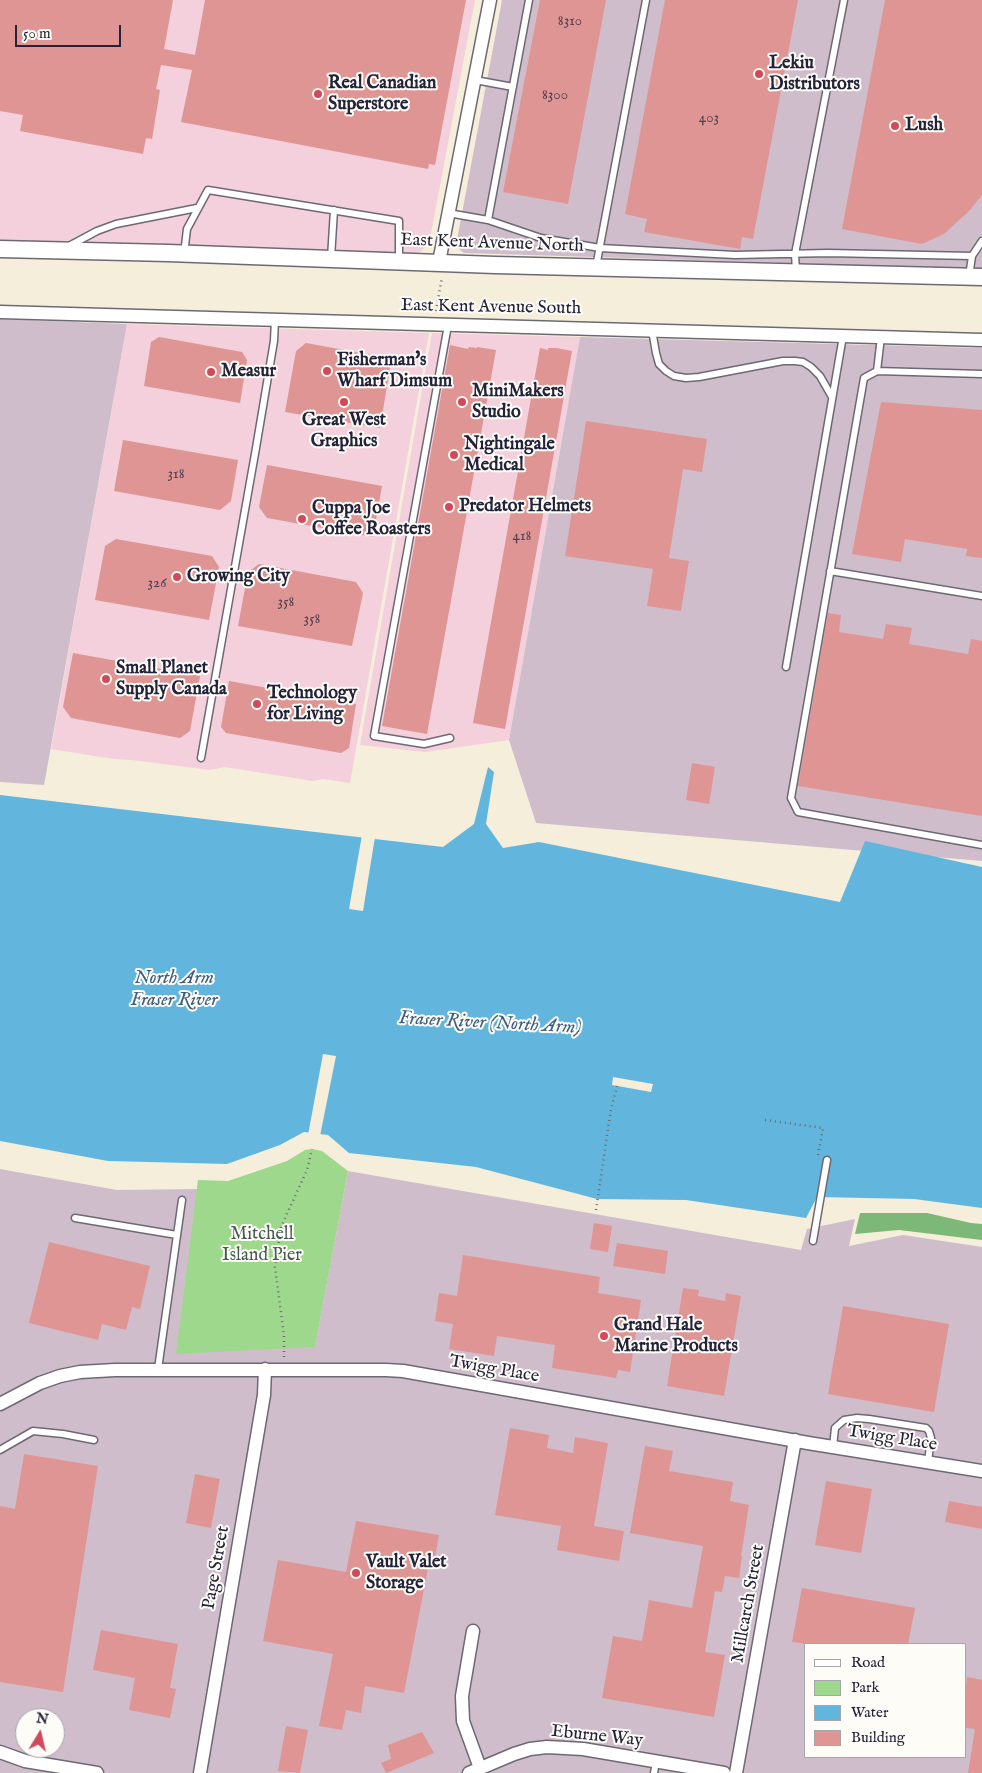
<!DOCTYPE html>
<html>
<head>
<meta charset="utf-8">
<style>
	body { margin:0 }
	#map { position:relative; width:982px; height:1773px; overflow:hidden; background:#f5eedb; font-family:"IM FELL English",serif }
	canvas { display:block }
	.legend { position:absolute; left:804px; top:1643px; width:162px; height:115px; box-sizing:border-box; background:#fdfcf7; border:1px solid #a5a5ac; margin:0; padding:6px 9px; list-style:none; font-size:15px; color:#22223b }
	.legend li { display:flex; align-items:center; gap:10px; height:25px }
	.legend b { width:25px; border:1px solid #a5a5ac }
	.north { position:absolute; left:15px; top:1708px; width:50px; height:50px; box-sizing:border-box; background:#fdfcf7; border:1px solid #a5a5ac; border-radius:50%; rotate:9deg; font-size:14px; font-weight:700; line-height:20px; text-align:center; color:#22223b }
	.north::after { content:''; display:block; margin:auto; width:18px; height:22px; background:#d1495b; clip-path:polygon(50% 0,100% 100%,50% 72%,0 100%) }
	.scale { position:absolute; left:15px; top:25px; width:106px; height:22px; box-sizing:border-box; border:2px solid #22223b; border-top:0; padding-left:6px; font-size:15px; line-height:18px; white-space:nowrap; color:#22223b; -webkit-text-stroke:4px #fdfcf7; paint-order:stroke }
</style>
</head>
<body>
<div id="map">
<canvas width="982" height="1773"></canvas>
<ul class="legend">
<li><b style="height:6px;background:#fff"></b>Road</li>
<li><b style="height:14px;background:#9ed88c"></b>Park</li>
<li><b style="height:14px;background:#62b6de"></b>Water</li>
<li><b style="height:14px;background:#de9593"></b>Building</li>
</ul>
<div class="north">N</div>
<div class="scale">50 m</div>
</div>
<script>
const ctx = document.querySelector('canvas').getContext('2d');
ctx.lineJoin = 'round';
function fill(path, color) { ctx.fillStyle = color; ctx.fill(path, 'evenodd'); }
const poly = rows => new Path2D(rows.map(r => 'M' + r).join(''));
function stroke(path, color, width, dash) { ctx.strokeStyle = color; ctx.lineWidth = width; ctx.lineCap = dash ? 'butt' : 'round'; ctx.setLineDash(dash || []); ctx.stroke(path); }
function drawText(font, color, halo, rows, align = 'center') {
  ctx.font = font + ' "IM FELL English",serif'; ctx.lineWidth = 4; ctx.setLineDash([]); ctx.textBaseline = 'middle'; ctx.strokeStyle = halo; ctx.fillStyle = color; for (const [text, x, y, turn = 0] of rows) {
    ctx.save(); ctx.translate(x, y); ctx.rotate((+turn || 0) * Math.PI / 180); ctx.textAlign = isNaN(turn) ? turn : align; if (halo) ctx.strokeText(text, 0, 0); ctx.fillText(text, 0, 0); ctx.restore();
  }
}
fill(poly([
	[0,0,475,0,429,244,420,252,416,253,0,241],
	[127,324,429,333,350,783,323,779,313,781,225,767,210,770,132,760,114,759,51,749],
	[432,333,580,337,509,740,425,752,360,745]
]), '#f4cfdc');
fill(poly([
	[502,0,982,0,982,269,464,253,458,248,457,240],
	[0,319,127,324,44,785,0,782],
	[580,337,982,348,982,861,536,823,509,740],
	[0,1169,117,1190,197,1189,315,1346,348,1171,801,1250,807,1229,855,1219,849,1246,903,1235,982,1247,982,1773,0,1773],
	[806,1644,966,1644,966,1757,806,1757],
	[25,1718,55,1718,55,1748,25,1748]
]), '#d0bdcc');
fill(poly([
	[312,1149,322,1151,348,1171,315,1347,176,1354,198,1180,228,1181,287,1161,305,1150]
]), '#9ed88c');
fill(poly([
	[860,1213,927,1213,971,1223,982,1224,982,1240,899,1230,855,1234]
]), '#7eb878');
fill(poly([
	[488,767,494,772,486,824,503,848,539,842,840,902,865,841,982,867,982,1208,914,1199,817,1197,806,1218,686,1200,597,1199,476,1167,349,1153,328,1135,304,1132,280,1145,227,1164,108,1161,0,1141,0,795,443,847,474,824]
]), '#62b6de');
fill(poly([
	[362,835,375,837,363,911,349,909],
	[323,1054,336,1056,320,1136,308,1135],
	[613,1077,653,1084,651,1092,612,1085]
]), '#f5eedb');
fill(poly([
	[0,0,173,0,164,49,195,55,205,0,466,0,435,165,429,164,428,169,181,122,192,70,161,65,156,89,160,90,152,139,146,138,143,154,20,131,23,115,0,111],
	[540,0,606,0,568,204,503,192],
	[665,0,798,0,753,239,742,237,740,249,644,232,647,219,625,214],
	[885,0,982,0,982,195,970,210,944,234,922,244,842,229],
	[159,337,242,352,247,360,240,403,144,386,151,342],
	[306,343,383,357,390,368,380,428,285,412,296,351],
	[450,345,468,349,469,347,477,348,477,347,496,350,427,734,382,726],
	[540,348,548,350,548,348,556,348,572,351,505,729,473,723],
	[881,402,982,410,982,558,966,556,967,549,905,539,901,562,852,554],
	[586,421,707,439,702,472,683,469,669,558,689,561,681,611,647,606,653,569,565,556],
	[123,440,238,460,231,501,220,510,114,491],
	[267,465,382,486,373,537,267,518,259,507],
	[116,539,212,556,219,567,209,620,95,600,105,546],
	[259,564,356,582,363,593,352,646,238,626,248,572],
	[828,613,841,615,839,632,883,639,886,624,912,628,909,644,968,654,971,639,982,641,982,816,798,786],
	[73,653,200,676,190,731,180,738,71,718,63,707],
	[229,681,356,704,349,748,341,753,226,733,221,727],
	[692,763,715,767,709,804,686,800],
	[594,1223,612,1226,608,1252,590,1249],
	[49,1242,150,1266,140,1309,132,1307,126,1330,102,1324,98,1340,29,1323],
	[617,1243,668,1251,665,1274,613,1266],
	[463,1255,600,1277,598,1293,641,1300,630,1372,618,1370,616,1378,552,1368,555,1345,497,1336,494,1356,449,1349,453,1324,435,1321,439,1293,457,1296],
	[683,1288,699,1290,698,1296,725,1301,726,1293,741,1296,724,1396,667,1386],
	[843,1306,949,1324,934,1412,828,1394],
	[510,1428,549,1435,547,1448,573,1453,575,1437,608,1443,594,1526,624,1531,619,1561,557,1550,561,1526,495,1515],
	[645,1446,673,1451,669,1471,733,1482,730,1501,749,1505,741,1556,742,1556,739,1578,725,1576,722,1592,715,1591,705,1652,725,1655,714,1717,602,1698,613,1636,642,1641,649,1600,692,1608,703,1546,630,1533],
	[24,1454,98,1466,63,1692,0,1682,0,1506,15,1509],
	[195,1474,220,1479,211,1528,186,1523],
	[826,1481,872,1489,861,1553,815,1545],
	[949,1501,982,1507,982,1529,945,1522],
	[356,1521,439,1535,433,1569,428,1568,404,1693,365,1686,361,1713,346,1710,342,1730,319,1726,333,1654,263,1641,278,1560,346,1572],
	[802,1588,915,1608,908,1644,807,1644,792,1642],
	[101,1630,178,1644,170,1688,176,1689,170,1718,129,1710,135,1678,93,1670],
	[967,1677,982,1680,982,1773,968,1773,975,1729,966,1728,966,1688],
	[286,1726,308,1730,300,1773,278,1771],
	[422,1732,434,1753,386,1773,381,1763,391,1759,388,1745]
]), '#de9593');
const service = poly([
	[475,80,513,87],
	[448,213,488,220,541,238,600,248,735,255,828,253,972,256],
	[488,220,529,0],
	[69,246,97,231,116,224,197,208],
	[184,254,187,229,208,190,399,221,399,260],
	[331,258,334,210],
	[596,267,646,0],
	[796,271,795,254,844,0],
	[969,277,972,256,982,241],
	[448,325,374,736,424,744,450,738],
	[652,330,656,353,659,364,666,371,674,376,686,378,699,377,783,361,795,361,803,362,811,367,820,376,832,397],
	[881,337,877,371,864,378,791,798,798,812,982,845],
	[877,371,982,374],
	[830,571,982,596],
	[786,667,843,336],
	[201,758,256,448,274,341,275,320],
	[75,1218,177,1235],
	[813,1241,827,1160],
	[158,1369,182,1200],
	[833,1447,835,1428,844,1420,857,1418,869,1419,926,1428,929,1431,931,1438,928,1462],
	[0,1450,33,1431,63,1434,94,1440],
	[654,1773,656,1761]
]);
const minor = poly([
	[439,262,490,0],
	[0,312,982,340],
	[0,1404,40,1383,60,1376,80,1372,115,1370,386,1370,403,1371,808,1443,982,1471],
	[473,1631,462,1696,463,1721,480,1768],
	[0,1752,25,1761,97,1773],
	[200,1773,264,1395,265,1369],
	[469,1773,514,1754,530,1749,547,1747,583,1749,724,1773],
	[736,1773,795,1440]
]);
const tertiary = poly([
	[0,249,168,253,495,265,982,277]
]);
stroke(service, '#6c6973', 9);
stroke(minor, '#6c6973', 15);
stroke(tertiary, '#6c6973', 19);
stroke(poly([
	[436,311,442,277],
	[765,1120,823,1128,818,1155],
	[596,1210,611,1109,617,1086],
	[284,1357,284,1336,275,1267,281,1227,307,1170,312,1149]
]), '#6c6973', 2.5, [1, 4]);
stroke(service, '#fff', 6);
stroke(minor, '#fff', 12);
stroke(tertiary, '#fff', 16);
for (const [x, y, r, color] of [
	[759,74,5,"#d1495b"],
	[318,94,5,"#d1495b"],
	[895,126,5,"#d1495b"],
	[327,371,5,"#d1495b"],
	[211,372,5,"#d1495b"],
	[344,402,5,"#d1495b"],
	[462,402,5,"#d1495b"],
	[454,455,5,"#d1495b"],
	[449,507,5,"#d1495b"],
	[302,519,5,"#d1495b"],
	[177,577,5,"#d1495b"],
	[106,679,5,"#d1495b"],
	[257,704,5,"#d1495b"],
	[604,1336,5,"#d1495b"],
	[356,1573,5,"#d1495b"]
]) { const dot = new Path2D(); dot.arc(x, y, r, 0, 2 * Math.PI); ctx.fillStyle = color; ctx.fill(dot); stroke(dot, '#fdfcf7', 2); }
drawText('15px', '#513f51', null, [
	["8310",570,22],
	["8300",555,96],
	["403",709,119],
	["318",176,475],
	["418",522,537],
	["326",157,584],
	["358",286,603],
	["358",312,620]
]);
drawText('bold 18px', '#22223b', '#fdfcf7', [
	["Lekiu",769,64],
	["Distributors",769,85],
	["Real Canadian",328,84],
	["Superstore",328,105],
	["Lush",905,126],
	["Fisherman's",337,361],
	["Wharf Dimsum",337,382],
	["Measur",221,372],
	["MiniMakers",472,392],
	["Studio",472,413],
	["Great West",344,421,"center"],
	["Graphics",344,442,"center"],
	["Nightingale",464,445],
	["Medical",464,466],
	["Predator Helmets",459,507],
	["Cuppa Joe",312,509],
	["Coffee Roasters",312,530],
	["Growing City",187,577],
	["Small Planet",116,669],
	["Supply Canada",116,690],
	["Technology",267,694],
	["for Living",267,715],
	["Grand Hale",614,1326],
	["Marine Products",614,1347],
	["Vault Valet",366,1563],
	["Storage",366,1584]
], 'left');
drawText('18px', '#22223b', '#fdfcf7', [
	["East Kent Avenue North",492,244,2],
	["East Kent Avenue South",491,308,1],
	["Twigg Place",494,1370,10],
	["Twigg Place",892,1439,9],
	["Page Street",217,1568,-80],
	["Millcarch Street",749,1604,-80],
	["Eburne Way",597,1737,6]
]);
drawText('18px', '#475953', '#fdfcf7', [
	["Mitchell",262,1235],
	["Island Pier",262,1256]
]);
drawText('italic 19px', '#3c5d7c', '#fdfcf7', [
	["North Arm",174,979],
	["Fraser River",174,1001],
	["Fraser River (North Arm)",490,1024,3]
]);
</script>
</body>
</html>
